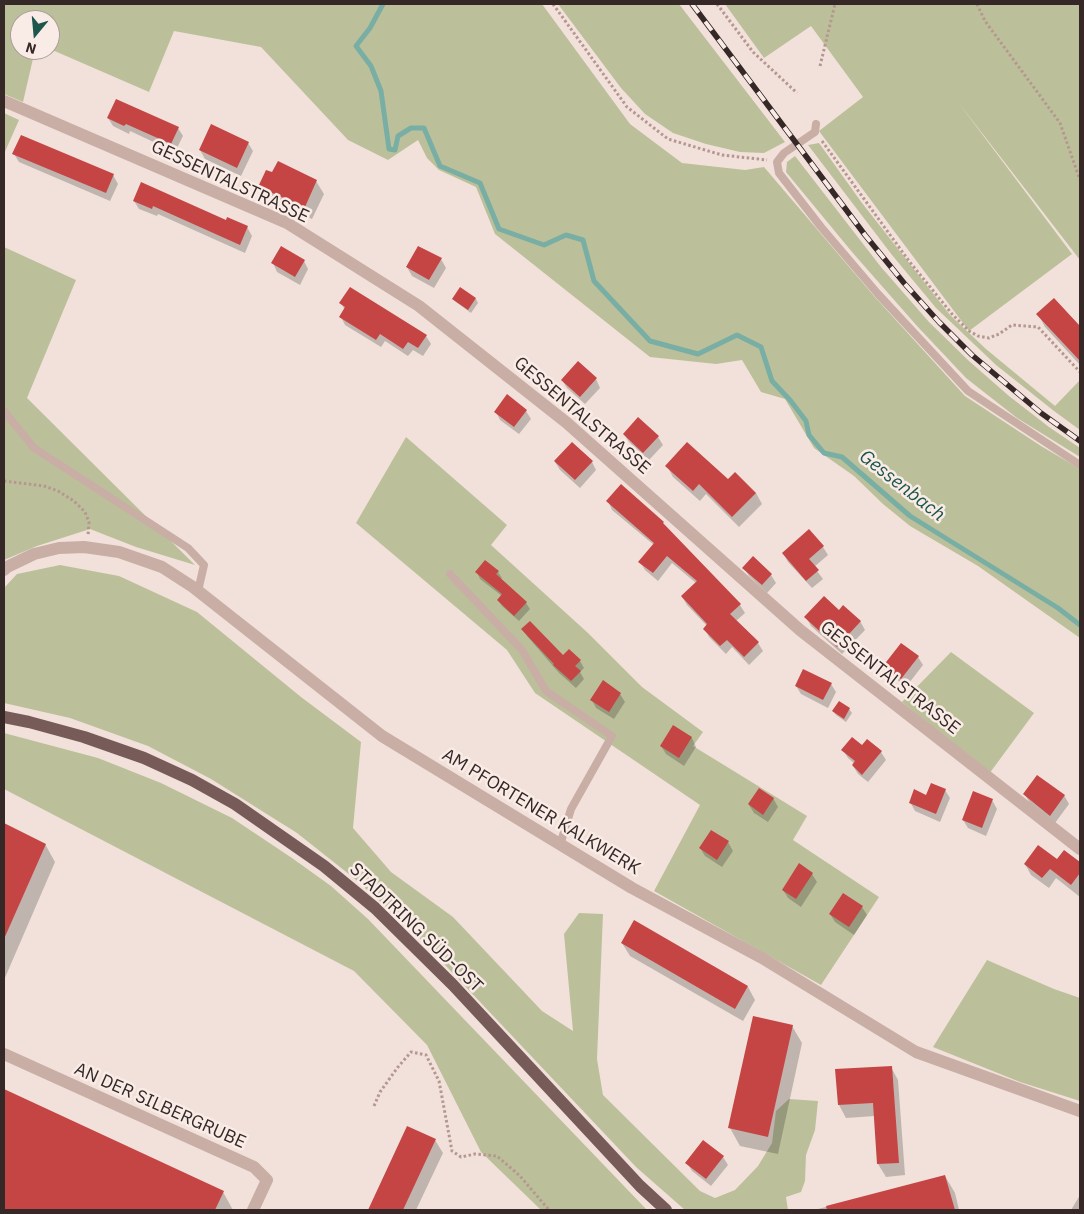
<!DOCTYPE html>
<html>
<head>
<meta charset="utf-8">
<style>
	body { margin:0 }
	#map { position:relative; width:1084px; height:1214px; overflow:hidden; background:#f1e1da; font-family:"IBM Plex Sans",sans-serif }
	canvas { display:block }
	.frame { position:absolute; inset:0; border:5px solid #352827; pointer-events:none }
	.north { position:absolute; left:10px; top:10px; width:50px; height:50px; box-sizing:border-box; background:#f9ece6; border:1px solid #ab9e9a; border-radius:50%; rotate:197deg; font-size:14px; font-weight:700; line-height:20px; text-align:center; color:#352827 }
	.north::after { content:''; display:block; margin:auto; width:18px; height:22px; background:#1d564c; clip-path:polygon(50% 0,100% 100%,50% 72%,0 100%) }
</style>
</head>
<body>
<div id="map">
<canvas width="1084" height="1214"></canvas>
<div class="frame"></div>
<div class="north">N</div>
</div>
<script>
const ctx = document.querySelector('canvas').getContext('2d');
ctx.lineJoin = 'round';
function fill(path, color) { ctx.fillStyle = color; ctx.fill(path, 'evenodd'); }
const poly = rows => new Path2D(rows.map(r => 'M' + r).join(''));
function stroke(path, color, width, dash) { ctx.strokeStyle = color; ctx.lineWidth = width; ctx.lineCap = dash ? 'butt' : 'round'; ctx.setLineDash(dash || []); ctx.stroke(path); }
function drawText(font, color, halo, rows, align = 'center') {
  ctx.font = font + ' "IBM Plex Sans",sans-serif'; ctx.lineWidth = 5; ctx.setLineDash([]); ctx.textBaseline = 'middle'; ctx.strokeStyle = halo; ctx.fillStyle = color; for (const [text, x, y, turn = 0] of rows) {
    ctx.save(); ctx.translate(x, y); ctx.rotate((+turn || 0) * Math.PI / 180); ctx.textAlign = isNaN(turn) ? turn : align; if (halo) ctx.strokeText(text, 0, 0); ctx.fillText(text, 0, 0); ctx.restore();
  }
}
fill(poly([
	[4,4,542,4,630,124,682,163,745,170,764,167,874,296,965,396,1041,446,1080,469,1080,638,978,566,910,526,883,504,854,476,814,448,785,399,761,392,742,360,716,364,650,357,495,234,476,187,439,170,427,158,418,140,388,160,348,140,261,47,174,31,149,92,50,49,50,20,20,20,20,50,35,50,23,102,4,94],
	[558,4,679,4,785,142,764,153,740,152,706,144,673,133,645,114,621,88],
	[725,4,1080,4,1080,260,958,102,1072,254,969,331,819,131,863,97,811,26,764,58],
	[4,113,19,120,4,154],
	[819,143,862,203,950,315,986,349,1055,406,1080,380,1080,430,1054,411,996,365,936,308,892,255,808,145],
	[795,156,881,267,929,322,969,361,1009,396,1049,427,1080,448,1080,457,1017,418,966,378,917,326,852,252,786,172,787,162],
	[4,247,76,280,27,398,195,565,136,547,90,529,37,546,4,560],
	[406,437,507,525,491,545,588,633,642,687,703,732,693,746,807,816,793,840,879,897,821,985,654,891,700,805,535,693,507,650,356,523],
	[60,565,119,576,197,612,301,697,361,742,353,828,391,872,453,917,542,1011,573,1031,564,934,579,913,603,914,597,1059,603,1095,700,1191,715,1198,735,1190,758,1166,772,1143,776,1111,789,1099,818,1101,815,1130,806,1155,805,1181,801,1192,786,1197,788,1210,685,1210,636,1167,412,930,355,879,297,833,211,779,148,746,70,718,4,703,4,588,17,574],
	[951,652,1034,713,989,774,902,702],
	[4,733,98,758,161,783,232,818,292,858,331,886,368,919,647,1210,541,1210,481,1152,427,1045,354,971,4,789],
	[987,960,1054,989,1080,998,1080,1101,1020,1082,933,1047]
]), '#bcc09a');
fill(poly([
	[108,118,178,128,183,136,175,152,130,131,129,134,113,126],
	[248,143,253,151,241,176,205,159,200,150],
	[14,154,113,175,118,184,110,201,19,162],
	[316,181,324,194,312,219,267,200,259,187],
	[134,201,226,221,247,227,252,236,245,253,158,214,157,216,139,209],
	[441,259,446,268,434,288,412,276,407,267],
	[304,261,308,269,300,285,277,272,273,263],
	[460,289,476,299,478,303,471,313,456,302,454,299],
	[1054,300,1080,328,1080,365,1045,327,1038,314],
	[341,303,426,336,431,344,423,356,413,350,408,356,385,341,381,347,345,325,341,317,345,310],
	[596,379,600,388,585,404,567,388,562,380],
	[526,411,531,419,519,434,500,420,496,412],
	[624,434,658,437,663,445,649,460,629,442],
	[555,462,592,462,596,470,580,488,560,470],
	[667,466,728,481,756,493,762,504,739,527,706,494,700,501,673,477],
	[608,501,740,605,745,613,736,621,758,643,763,651,749,665,732,647,726,654,709,637,705,629,707,626,687,605,682,597,696,583,672,563,658,581,645,570,640,562,654,545,612,510],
	[823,547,828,555,814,567,823,579,812,588,788,562,783,553],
	[753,558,771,575,776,583,767,593,749,576,744,568],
	[477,572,498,572,502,578,501,579,526,603,530,609,519,621,502,606,498,600,502,596,480,579],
	[806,617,860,621,865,630,842,654,811,626],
	[523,629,563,657,580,661,584,668,580,672,584,679,576,688,559,673,527,636],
	[918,657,923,665,906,687,890,674,885,666],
	[831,684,836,692,828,708,801,694,796,686],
	[620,694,625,702,614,719,596,708,592,700],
	[839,702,849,709,852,713,846,722,836,715,833,711],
	[674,727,692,738,696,747,684,766,666,754,661,746],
	[862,747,881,752,886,760,868,782,858,774,853,766,855,764,848,758,843,750],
	[945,790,950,798,940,822,915,811,910,802],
	[1025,795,1064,795,1069,804,1055,823,1030,803],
	[773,798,778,807,768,822,754,813,749,805],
	[992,800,997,809,986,836,968,828,963,820],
	[4,824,45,844,55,862,4,980],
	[728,842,733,851,722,867,705,856,700,848],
	[1064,852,1080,864,1080,897,1056,878,1049,888,1031,875,1025,864,1057,861],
	[812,874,817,882,801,907,788,898,783,890],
	[862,907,867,915,854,935,835,922,830,914],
	[635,922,748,987,755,1000,743,1021,630,956,622,943],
	[792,1026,802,1043,778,1154,740,1146,730,1128],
	[891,1067,898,1080,905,1175,886,1177,878,1164,875,1116,846,1118,839,1105],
	[4,1091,223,1192,233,1210,4,1210],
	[408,1128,435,1140,443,1153,416,1210,370,1210],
	[723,1157,728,1165,711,1186,692,1171,687,1163],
	[945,1176,955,1193,959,1210,814,1210],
	[1080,1195,1080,1210,1071,1210]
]), '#0003');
stroke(poly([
	[383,4,370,28,356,46,371,66,381,91,389,149,395,150,398,136,411,128,424,128,440,166,480,183,499,229,544,245,566,235,583,240,594,281,650,341,698,354,737,335,761,347,772,381,790,400,806,421,809,435,824,453,842,457,910,516,1058,608,1080,625]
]), '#79aea4', 5);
fill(poly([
	[116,99,179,127,171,144,126,124,124,126,107,118],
	[211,124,249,142,237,168,199,150],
	[21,135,114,174,106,193,12,154],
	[278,161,317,180,305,207,258,187,266,170,272,172],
	[141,182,226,220,227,217,248,226,240,245,153,206,152,209,133,201],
	[281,246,305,260,295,277,271,263],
	[418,246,442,258,429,280,406,267],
	[350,287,427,335,418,348,408,342,403,349,380,334,376,340,339,317,345,307,339,303],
	[460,287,476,298,468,310,452,299],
	[1054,298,1080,326,1080,361,1036,314],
	[578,361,597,378,580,397,561,380],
	[507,394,527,410,514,427,494,412],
	[638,417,659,436,643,453,623,434],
	[572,442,593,461,575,480,554,461],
	[687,442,728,479,735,472,756,493,732,517,699,484,693,491,665,466],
	[621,484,664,522,663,523,741,604,730,614,759,642,744,657,727,640,720,646,703,629,707,624,681,596,697,581,667,556,653,573,638,562,654,543,606,501],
	[809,529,824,546,809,559,819,570,806,581,782,553],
	[753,556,772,574,762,585,742,568],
	[485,560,499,571,496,574,527,602,514,616,497,600,502,594,475,572],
	[824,596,839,610,843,605,861,621,837,647,804,617],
	[530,621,563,655,569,649,581,660,575,666,581,671,571,681,553,665,554,664,521,629],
	[901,643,919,656,901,679,883,666],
	[803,669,832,683,823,700,795,686],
	[603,680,621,693,609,712,590,700],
	[839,701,850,708,844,719,832,711],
	[673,725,692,737,679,758,660,746],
	[852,737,862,745,867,739,882,751,862,775,852,765,855,761,841,750],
	[1037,775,1065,795,1050,816,1023,794],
	[931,783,946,789,936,814,909,803,914,789,926,795],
	[759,788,774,798,763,815,748,804],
	[973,791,993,799,982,828,962,820],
	[4,823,46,844,4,939],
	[711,830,729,841,717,860,699,848],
	[1038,845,1057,859,1064,850,1080,862,1080,873,1071,885,1050,869,1042,878,1024,864],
	[799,863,813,873,796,899,782,890],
	[843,893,863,906,849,927,829,914],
	[634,920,748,986,735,1009,621,943],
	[753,1016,793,1025,768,1137,728,1128],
	[892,1066,899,1163,877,1164,873,1103,838,1105,835,1069],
	[4,1089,224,1191,215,1210,4,1210],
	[407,1126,436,1139,403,1210,368,1210],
	[703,1140,724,1156,706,1179,685,1163],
	[945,1175,955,1210,827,1210,826,1206]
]), '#c54544');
stroke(poly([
	[553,4,627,107,668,139,722,155,767,160],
	[717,4,753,52,797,93],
	[977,4,985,21,1060,123,1080,180],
	[820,66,835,4],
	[822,141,909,261,952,314,969,331,978,336,989,338,999,334,1012,325,1038,327,1080,372],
	[4,481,44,486,58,491,74,501,85,512,89,522,88,536],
	[374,1106,380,1092,398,1067,411,1052,426,1055,439,1081,452,1151,461,1157,475,1154,497,1156,520,1176,549,1210]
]), '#b59790', 3, [2.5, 2.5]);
stroke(poly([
	[816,124,815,132,784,153,777,162,779,173,821,227,878,294,968,391,1080,465],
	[4,411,34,448,188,548,204,565,198,591],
	[450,574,522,650,546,691,612,736,571,809,560,845]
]), '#c9aea6', 8);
stroke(poly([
	[4,101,287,223,419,306,567,423,800,630,1080,849],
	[4,570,7,567,34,554,59,548,84,547,119,552,162,567,193,587,382,736,632,888,762,958,916,1052,1080,1111],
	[4,1054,254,1167,267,1180,253,1210]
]), '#c9aea6', 12);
stroke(poly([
	[4,717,29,722,84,737,144,758,192,780,235,804,324,866,375,908,453,985,640,1186,666,1210]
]), '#775b58', 12);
const rail = poly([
	[692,4,865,235,904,283,939,322,972,355,1041,413,1080,441]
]);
stroke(rail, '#352827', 5.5);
stroke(rail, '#f9ece6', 4, [11]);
drawText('18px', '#352827', '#f9ece6', [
	["GESSENTALSTRASSE",230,182,25],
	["GESSENTALSTRASSE",582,416,40],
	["GESSENTALSTRASSE",890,678,38],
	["AM PFORTENER KALKWERK",541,812,31],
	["STADTRING SÜD-OST",416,928,44],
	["AN DER SILBERGRUBE",160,1106,24]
]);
drawText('italic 19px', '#1d564c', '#f9ece6', [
	["Gessenbach",902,486,38]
]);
</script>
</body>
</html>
